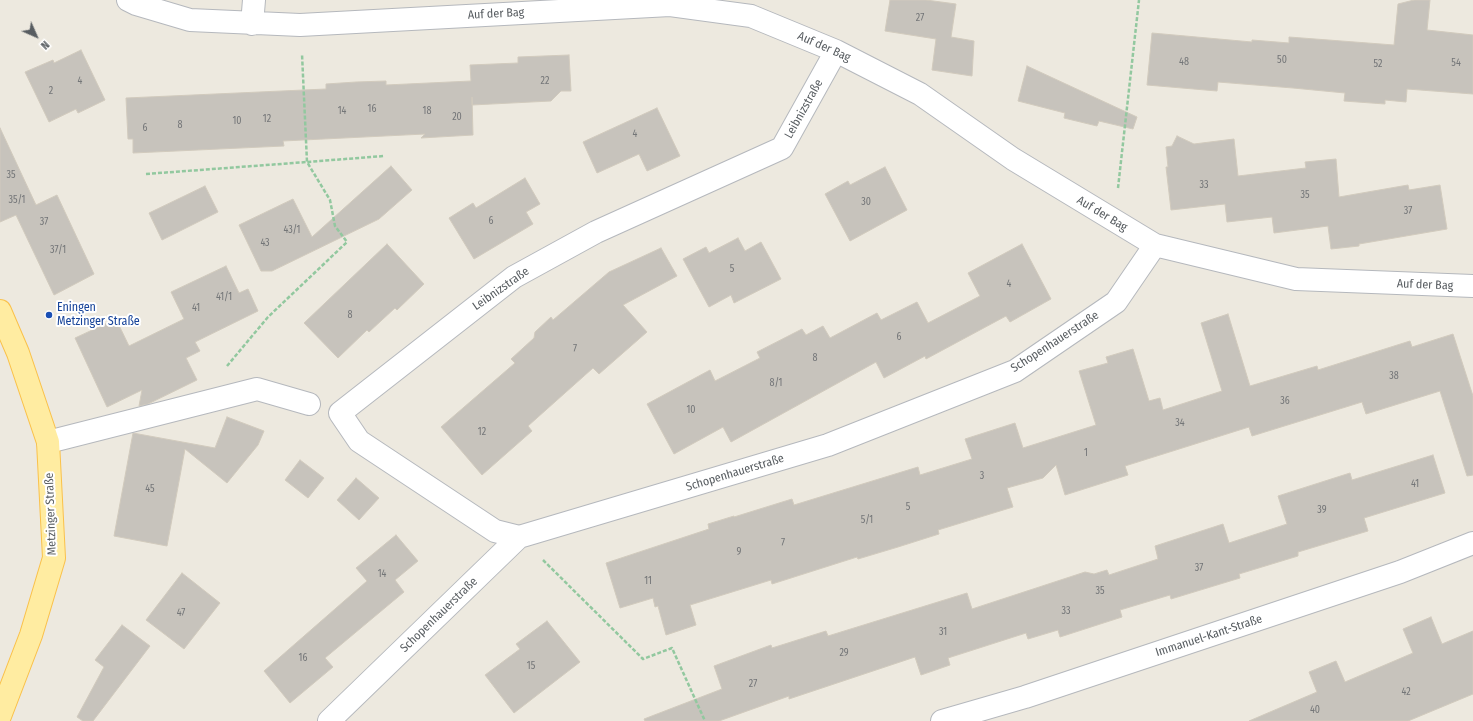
<!DOCTYPE html>
<html>
<head>
<meta charset="utf-8">
<style>
	body { margin:0 }
	#map { position:relative; width:1473px; height:721px; overflow:hidden; background:#ede9df; font-family:"Fira Sans Condensed",sans-serif }
	canvas { display:block }
	.north { position:absolute; left:16px; top:16px; width:40px; height:40px; -webkit-text-stroke:3px #fff; paint-order:stroke; rotate:135deg; font-size:11px; font-weight:700; line-height:16px; text-align:center; color:#585d61 }
	.north::after { content:''; display:block; margin:auto; width:14px; height:18px; background:#585d61; clip-path:polygon(50% 0,100% 100%,50% 72%,0 100%) }
</style>
</head>
<body>
<div id="map">
<canvas width="1473" height="721"></canvas>
<div class="north">N</div>
</div>
<script>
const ctx = document.querySelector('canvas').getContext('2d');
ctx.lineJoin = 'round';
function fill(path, color) { ctx.fillStyle = color; ctx.fill(path, 'evenodd'); }
const poly = rows => new Path2D(rows.map(r => 'M' + r).join(''));
function stroke(path, color, width, dash) { ctx.strokeStyle = color; ctx.lineWidth = width; ctx.lineCap = dash ? 'butt' : 'round'; ctx.setLineDash(dash || []); ctx.stroke(path); }
function drawText(font, color, halo, rows, align = 'center') {
  ctx.font = font + ' "Fira Sans Condensed",sans-serif'; ctx.lineWidth = 4; ctx.setLineDash([]); ctx.textBaseline = 'middle'; ctx.strokeStyle = halo; ctx.fillStyle = color; for (const [text, x, y, turn = 0] of rows) {
    ctx.save(); ctx.translate(x, y); ctx.rotate((+turn || 0) * Math.PI / 180); ctx.textAlign = isNaN(turn) ? turn : align; if (halo) ctx.strokeText(text, 0, 0); ctx.fillText(text, 0, 0); ctx.restore();
  }
}
const building = poly([
	[890,0,926,0,956,4,951,37,974,41,972,76,932,70,936,39,885,31,890,0],
	[1414,0,1430,0,1427,30,1473,35,1473,94,1407,89,1406,102,1385,100,1385,104,1344,101,1345,93,1293,88,1218,82,1217,91,1147,85,1152,33,1252,42,1252,40,1289,43,1289,37,1394,45,1398,4,1414,0],
	[81,50,105,100,78,113,76,109,49,122,25,72,53,60,54,63,81,50],
	[569,55,571,91,561,91,551,101,472,105,472,97,473,135,421,138,425,134,283,141,284,146,133,153,133,139,128,139,126,98,326,89,326,84,356,82,386,81,386,85,471,81,470,65,518,63,518,57,569,55],
	[1027,66,1137,117,1133,129,1099,121,1097,126,1064,118,1065,113,1018,101,1027,66],
	[657,108,680,156,647,171,639,154,597,173,583,142,657,108],
	[0,128,36,205,57,195,94,274,54,295,16,215,0,222,0,128],
	[1177,136,1194,144,1234,139,1238,176,1306,168,1305,162,1336,159,1339,197,1408,185,1409,190,1440,185,1447,229,1359,244,1359,246,1331,249,1328,226,1274,233,1272,217,1227,222,1225,204,1171,210,1166,167,1168,167,1166,147,1172,146,1177,136],
	[391,166,412,190,379,219,272,271,261,271,239,225,293,199,312,237,391,166],
	[885,167,907,210,850,241,825,194,848,181,850,185,885,167],
	[525,178,540,204,526,212,533,224,474,259,449,218,473,203,476,208,525,178],
	[205,186,218,212,162,240,149,213,205,186],
	[738,238,745,251,761,242,781,279,734,303,731,295,709,307,683,259,706,247,709,253,738,238],
	[387,244,424,284,397,310,395,308,369,332,367,330,338,358,304,323,387,244],
	[1022,244,1051,299,1010,322,1006,316,926,359,925,356,884,378,876,362,731,442,723,427,674,454,647,404,710,370,715,381,760,358,757,352,802,329,806,335,823,326,830,338,877,313,881,320,917,302,928,323,980,296,968,273,1022,244],
	[661,248,677,276,623,305,647,332,599,374,593,368,528,426,532,431,482,475,441,427,515,363,511,359,534,338,535,332,551,317,553,320,609,272,661,248],
	[226,266,239,293,248,289,258,311,195,342,200,351,186,358,197,380,148,404,139,406,142,390,107,407,75,338,116,319,129,346,184,319,171,292,226,266],
	[1228,314,1250,386,1317,366,1318,370,1410,341,1412,347,1453,334,1473,396,1473,475,1467,476,1440,391,1366,414,1362,402,1252,436,1249,427,1125,466,1128,475,1065,495,1056,465,1043,478,1007,488,1013,507,938,530,939,534,898,547,858,559,857,557,772,584,771,580,690,605,696,625,666,635,658,606,655,607,653,598,620,608,606,563,709,529,708,524,734,516,734,517,792,499,794,505,918,467,920,475,972,459,965,439,1015,423,1023,448,1096,425,1079,371,1108,363,1106,357,1133,349,1149,401,1160,398,1163,410,1222,391,1201,323,1228,314],
	[227,417,264,431,258,445,227,483,185,449,167,546,114,536,133,433,215,448,227,417],
	[1433,455,1445,493,1364,518,1368,531,1298,552,1298,556,1239,574,1240,578,1171,599,1170,595,1120,610,1122,617,1060,637,1058,630,1028,639,1026,633,948,658,950,665,921,675,915,657,789,699,789,696,719,721,645,721,644,719,722,689,714,666,771,645,772,648,826,631,828,636,967,593,972,609,1085,572,1094,574,1107,570,1109,575,1158,559,1155,546,1223,524,1229,543,1287,524,1278,496,1350,473,1352,480,1433,455],
	[300,460,324,478,308,498,285,480,300,460],
	[356,478,379,498,359,520,337,500,356,478],
	[396,535,418,561,395,580,404,592,325,658,333,667,290,703,264,671,367,581,356,568,396,535],
	[182,573,220,603,184,649,146,620,182,573],
	[1431,617,1442,644,1473,631,1473,694,1408,721,1249,721,1317,692,1309,672,1336,661,1345,682,1413,653,1403,629,1431,617],
	[547,621,580,662,514,713,485,675,520,649,516,644,547,621],
	[122,625,150,646,93,721,83,721,77,717,104,667,95,660,122,625]
]);
fill(building, '#c7c3bc');
stroke(building, '#d1cabd', 1);
const minor = poly([
	[128,0,136,4,190,20,300,25,670,5,751,16,836,51,920,94,1013,159,1155,245,1296,279,1473,286],
	[252,24,254,0],
	[48,442,257,389,309,404],
	[519,537,495,531,359,441,340,413,514,277,596,232,782,148,836,51],
	[329,721,519,537,828,445,1015,371,1116,302,1155,245],
	[942,721,1025,697,1400,572,1473,543]
]);
const major = poly([
	[0,311,18,353,48,442,54,558,31,635,0,716]
]);
stroke(minor, '#b5b8bd', 24);
stroke(major, '#fac14a', 24);
stroke(poly([
	[146,174,307,162,302,54],
	[1118,188,1139,0],
	[227,366,268,317,347,242,335,226,330,200,307,162,384,156],
	[543,560,643,659,672,648,705,721]
]), '#92c89f', 2.5, [4, 2]);
stroke(minor, '#fff', 22);
stroke(major, '#ffeca1', 22);
for (const [x, y, r, color] of [
	[49,315,4,"#1a4fb4"]
]) { const dot = new Path2D(); dot.arc(x, y, r, 0, 2 * Math.PI); ctx.fillStyle = color; ctx.fill(dot); stroke(dot, '#fff', 1.5); }
drawText('10px', '#747678', null, [
	["27",920,18],
	["50",1282,60],
	["48",1184,62],
	["54",1456,63],
	["52",1378,64],
	["4",80,81],
	["22",545,81],
	["2",51,91],
	["16",372,109],
	["14",342,111],
	["18",427,111],
	["20",457,117],
	["12",267,119],
	["10",237,121],
	["8",180,125],
	["6",145,128],
	["4",635,134],
	["35",11,175],
	["33",1204,185],
	["35",1305,195],
	["35/1",17,200],
	["30",866,202],
	["37",1408,211],
	["6",491,221],
	["37",44,222],
	["43/1",292,230],
	["43",265,243],
	["37/1",58,250],
	["5",732,269],
	["4",1009,284],
	["41/1",224,297],
	["41",196,308],
	["8",350,315],
	["6",899,337],
	["7",575,349],
	["8",815,358],
	["38",1394,376],
	["8/1",776,383],
	["36",1285,401],
	["10",691,410],
	["34",1180,423],
	["12",482,432],
	["1",1086,453],
	["3",982,476],
	["41",1415,484],
	["45",150,489],
	["5",908,507],
	["39",1322,510],
	["5/1",867,520],
	["7",783,543],
	["9",739,552],
	["37",1199,568],
	["14",382,574],
	["11",648,581],
	["35",1100,591],
	["33",1066,611],
	["47",181,613],
	["31",943,632],
	["29",844,653],
	["16",303,658],
	["15",531,666],
	["27",753,684],
	["42",1406,692],
	["40",1315,710]
]);
drawText('12px', '#585d61', '#fff', [
	["Auf der Bag",496,14,-3],
	["Auf der Bag",824,47,24],
	["Leibnizstraße",804,109,-61],
	["Auf der Bag",1102,214,31],
	["Auf der Bag",1425,285,2],
	["Leibnizstraße",501,289,-35],
	["Schopenhauerstraße",1055,342,-33],
	["Schopenhauerstraße",735,473,-17],
	["Metzinger Straße",51,514,-92],
	["Schopenhauerstraße",439,615,-44],
	["Immanuel-Kant-Straße",1209,636,-18]
]);
drawText('12px', '#164399', '#fff', [
	["Eningen",57,308],
	["Metzinger Straße",57,322]
], 'left');
</script>
</body>
</html>
